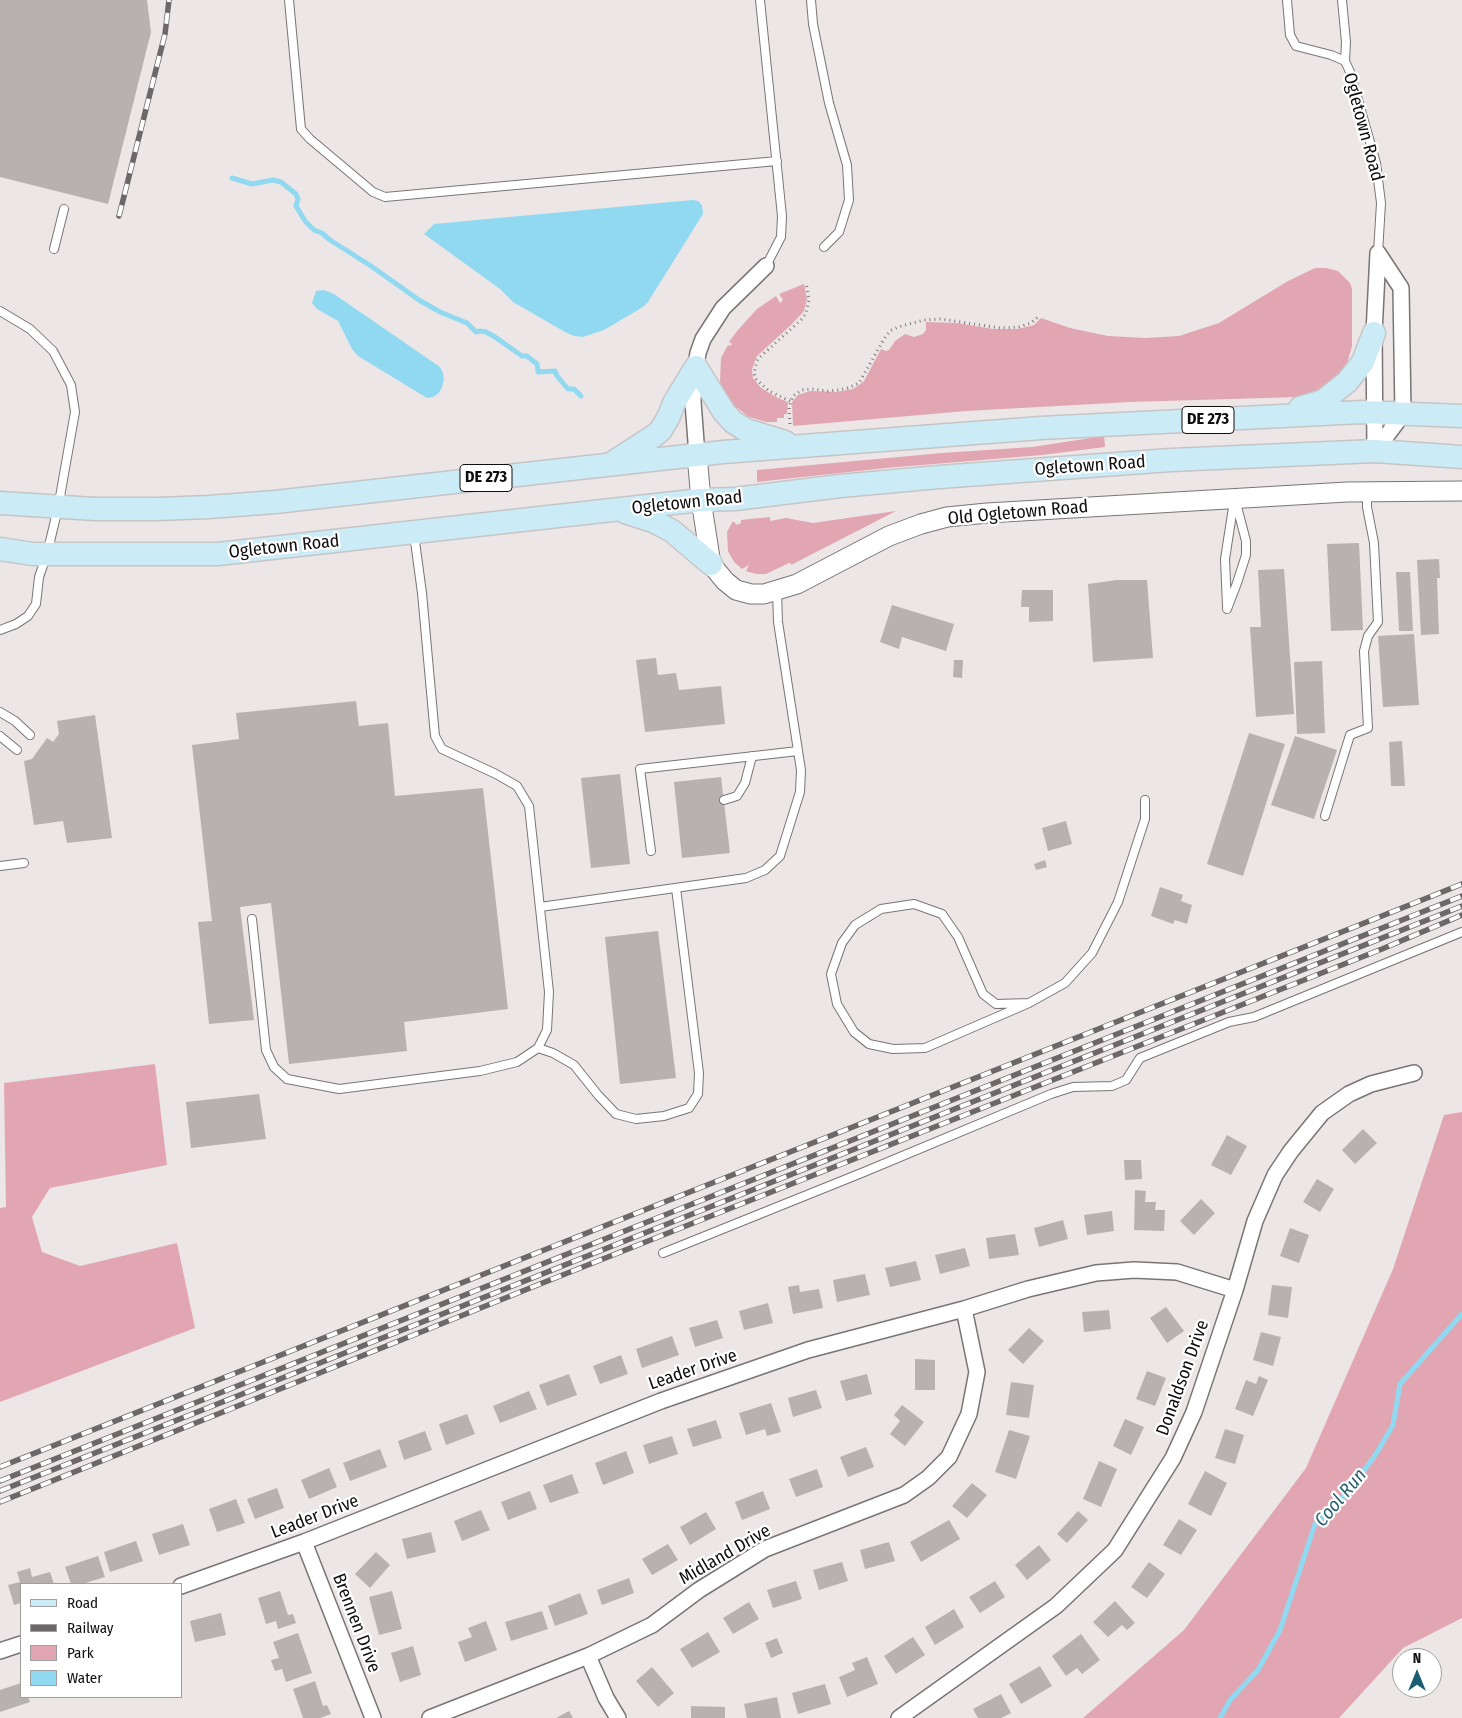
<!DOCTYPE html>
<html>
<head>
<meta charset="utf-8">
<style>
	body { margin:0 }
	#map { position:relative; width:1462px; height:1718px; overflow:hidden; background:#ede6e7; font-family:"Fira Sans Condensed",sans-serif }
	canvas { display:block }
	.legend { position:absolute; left:20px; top:1583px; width:162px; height:115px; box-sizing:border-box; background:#fff; border:1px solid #9f9f9f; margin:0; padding:6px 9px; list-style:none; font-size:15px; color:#100e0f }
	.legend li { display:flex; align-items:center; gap:10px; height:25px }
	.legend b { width:25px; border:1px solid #9f9f9f }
	.north { position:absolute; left:1392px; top:1648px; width:50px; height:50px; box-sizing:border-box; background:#fff; border:1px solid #9f9f9f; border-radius:50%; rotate:0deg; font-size:14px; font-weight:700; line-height:20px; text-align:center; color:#100e0f }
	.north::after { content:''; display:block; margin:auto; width:18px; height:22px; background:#1b5e72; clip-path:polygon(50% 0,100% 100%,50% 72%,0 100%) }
</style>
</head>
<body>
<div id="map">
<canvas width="1462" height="1718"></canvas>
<ul class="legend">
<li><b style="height:6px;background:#cbebf7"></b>Road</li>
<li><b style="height:6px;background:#6c6869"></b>Railway</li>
<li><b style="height:14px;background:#e1a6b2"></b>Park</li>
<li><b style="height:14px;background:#91d9f1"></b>Water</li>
</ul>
<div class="north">N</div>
</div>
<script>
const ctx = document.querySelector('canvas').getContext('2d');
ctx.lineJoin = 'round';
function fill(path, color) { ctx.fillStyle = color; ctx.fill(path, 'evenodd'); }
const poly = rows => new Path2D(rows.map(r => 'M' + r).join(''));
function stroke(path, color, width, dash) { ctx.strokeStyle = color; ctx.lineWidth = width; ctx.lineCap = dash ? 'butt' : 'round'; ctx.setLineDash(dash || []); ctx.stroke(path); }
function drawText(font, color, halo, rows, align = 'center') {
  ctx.font = font + ' "Fira Sans Condensed",sans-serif'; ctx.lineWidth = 4.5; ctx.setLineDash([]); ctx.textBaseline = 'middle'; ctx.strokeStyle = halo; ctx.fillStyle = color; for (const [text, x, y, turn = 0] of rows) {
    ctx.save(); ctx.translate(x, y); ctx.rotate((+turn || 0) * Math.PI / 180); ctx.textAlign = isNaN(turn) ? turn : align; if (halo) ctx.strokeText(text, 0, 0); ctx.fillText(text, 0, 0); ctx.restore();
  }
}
fill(poly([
	[1315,268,1326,268,1338,271,1350,283,1352,289,1352,346,1346,367,1327,388,1305,395,1298,396,1298,397,1130,402,966,411,793,426,792,402,798,395,810,391,836,392,853,389,859,385,864,381,881,349,886,351,889,350,895,341,905,334,914,337,923,334,926,330,926,322,957,323,993,329,1018,329,1034,325,1041,318,1070,328,1108,336,1146,338,1179,336,1219,323,1288,281],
	[804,284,807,299,804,311,791,325,757,356,752,369,753,378,761,388,778,398,788,402,787,414,784,414,784,418,777,418,777,422,766,422,749,417,736,407,732,410,721,388,720,381,721,358,728,345,730,346,732,344,729,342,737,331,757,309,776,296,780,303,783,300,779,294],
	[1104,436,1105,447,1042,455,886,468,757,482,757,470,942,453,1032,447],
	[896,511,791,565,791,563,789,563,766,574,757,574,749,572,746,571,749,565,742,569,734,562,728,551,727,532,733,521,737,525,741,523,741,520,770,517,770,521,786,518,813,523],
	[155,1064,167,1165,50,1188,32,1217,42,1252,80,1266,177,1243,195,1328,0,1402,0,1208,6,1207,4,1083],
	[1462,1112,1462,1618,1403,1648,1339,1718,1083,1718,1184,1630,1306,1468,1393,1269,1444,1115]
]), '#e1a6b2');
fill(poly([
	[692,200,698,201,702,205,703,214,648,302,643,307,604,330,583,337,574,336,565,332,513,302,500,289,424,234,434,224],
	[324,290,334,294,440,367,443,373,444,379,442,387,439,393,433,397,427,398,358,356,352,349,338,321,317,309,312,303,316,291]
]), '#91d9f1');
stroke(poly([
	[232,178,252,184,273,180,281,182,296,194,298,199,296,206,305,221,314,230,322,233,330,240,371,266,419,300,440,312,467,323,476,332,480,331,486,332,495,337,522,356,527,356,537,364,538,372,555,371,557,376,568,389,574,389,581,396],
	[1220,1718,1230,1700,1258,1670,1280,1630,1315,1524,1349,1491,1376,1454,1393,1425,1400,1384,1462,1314]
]), '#91d9f1', 5);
fill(poly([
	[0,0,147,0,151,32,108,204,0,177],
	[1359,543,1363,630,1331,631,1327,544],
	[1439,559,1440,578,1437,578,1439,634,1421,635,1417,560],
	[1284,569,1294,714,1256,717,1250,627,1261,627,1258,570],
	[1396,572,1410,572,1413,631,1399,631],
	[1117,580,1147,580,1153,658,1093,662,1088,584],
	[1022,590,1053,590,1053,621,1029,622,1029,607,1021,607],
	[892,605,954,624,946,651,902,637,899,649,880,642],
	[1414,634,1419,705,1383,707,1378,636],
	[656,658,658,675,676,673,679,690,721,686,725,724,645,732,636,660],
	[954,660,963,660,962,678,953,677],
	[1322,661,1325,733,1297,734,1294,662],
	[356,701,359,726,388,723,395,796,483,788,508,1009,404,1022,407,1051,289,1064,271,903,240,907,254,1020,209,1024,198,922,212,921,192,745,239,739,236,713],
	[95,715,112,838,67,843,63,821,34,825,24,761,32,759,47,738,53,742,59,734,57,721],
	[1249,733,1285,744,1243,876,1207,864],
	[1295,736,1337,750,1314,819,1271,805],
	[1402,741,1405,786,1391,786,1389,742],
	[620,774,630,864,591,868,581,778],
	[721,777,730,853,682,858,674,782],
	[1066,821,1072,844,1048,851,1042,828],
	[1045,860,1047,867,1036,870,1034,864],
	[1160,887,1183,895,1181,901,1192,905,1187,924,1175,920,1173,924,1151,916],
	[658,931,676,1078,620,1084,605,937],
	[259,1094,266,1139,191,1148,186,1102],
	[1363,1129,1377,1143,1355,1164,1342,1150],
	[1227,1135,1247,1146,1231,1175,1211,1165],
	[1124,1160,1141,1160,1142,1179,1125,1180],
	[1317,1179,1334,1189,1320,1212,1303,1202],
	[1135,1190,1146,1191,1145,1202,1156,1202,1155,1210,1165,1210,1164,1231,1134,1230],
	[1201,1199,1215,1213,1194,1235,1180,1221],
	[1112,1211,1114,1231,1087,1235,1084,1215],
	[1063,1220,1068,1239,1039,1247,1034,1228],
	[1290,1228,1309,1235,1299,1263,1280,1256],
	[1015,1234,1019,1255,989,1259,986,1238],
	[965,1248,970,1266,940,1274,935,1255],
	[916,1261,921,1280,890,1287,885,1268],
	[865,1274,870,1295,837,1302,833,1280],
	[799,1285,800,1292,819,1289,823,1308,793,1314,788,1287],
	[1272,1285,1292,1287,1288,1318,1268,1315],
	[768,1303,773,1323,744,1330,739,1311],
	[1166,1307,1184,1331,1167,1343,1150,1318],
	[1109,1310,1111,1329,1084,1332,1082,1312],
	[717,1320,723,1338,695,1347,689,1328],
	[1029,1328,1044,1341,1023,1364,1008,1350],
	[1261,1332,1281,1337,1273,1366,1253,1360],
	[672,1336,679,1355,642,1368,636,1349],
	[621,1355,628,1374,600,1384,593,1366],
	[915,1359,935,1360,935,1390,915,1390],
	[1147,1371,1166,1378,1155,1406,1136,1399],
	[569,1374,577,1395,547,1406,539,1385],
	[867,1374,872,1394,846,1401,840,1381],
	[1259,1376,1268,1380,1253,1416,1235,1409,1246,1380,1256,1384],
	[1011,1382,1034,1385,1029,1418,1006,1415],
	[816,1390,822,1408,793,1417,788,1398],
	[529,1391,537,1409,500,1423,493,1406],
	[771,1403,781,1432,767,1436,765,1429,746,1435,739,1413],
	[902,1405,924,1422,905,1446,890,1434,900,1421,894,1415],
	[467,1414,475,1434,446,1445,439,1424],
	[1125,1419,1144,1427,1131,1455,1113,1446],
	[716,1420,722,1438,693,1447,687,1429],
	[1225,1429,1244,1435,1235,1464,1215,1458],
	[1009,1430,1030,1436,1016,1479,995,1472],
	[425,1431,432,1450,404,1460,398,1441],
	[672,1436,678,1454,649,1464,643,1445],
	[866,1447,874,1467,848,1477,840,1457],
	[380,1449,387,1467,350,1481,343,1463],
	[626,1451,634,1473,603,1485,595,1463],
	[1099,1461,1117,1469,1101,1507,1083,1499],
	[329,1468,337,1487,309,1499,301,1480],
	[817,1469,823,1487,796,1497,789,1479],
	[1205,1471,1227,1483,1211,1516,1188,1504],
	[572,1474,579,1493,550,1503,543,1485],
	[972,1483,987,1495,967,1518,952,1506],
	[277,1488,284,1508,255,1519,247,1499],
	[530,1491,537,1509,508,1520,501,1502],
	[763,1491,770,1509,742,1520,735,1502],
	[236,1499,245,1523,217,1532,209,1509],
	[481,1510,490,1530,462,1541,454,1521],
	[1078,1511,1088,1520,1067,1543,1057,1534],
	[706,1512,716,1529,690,1545,680,1527],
	[1179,1519,1197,1530,1181,1555,1163,1545],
	[949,1520,960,1539,921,1562,910,1542],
	[183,1524,190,1545,159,1555,152,1534],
	[431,1532,436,1552,407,1559,402,1539],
	[136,1541,143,1561,110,1572,104,1552],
	[889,1542,895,1561,865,1569,860,1550],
	[668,1544,678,1560,652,1575,642,1559],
	[1039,1545,1051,1560,1027,1580,1015,1565],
	[376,1552,390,1565,370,1588,355,1574],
	[98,1556,105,1577,82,1584,71,1584,65,1567],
	[842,1562,848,1581,819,1590,813,1570],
	[1149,1562,1165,1574,1147,1598,1131,1587],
	[30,1568,32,1577,50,1572,54,1584,21,1584,21,1603,14,1605,8,1585,20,1582,17,1572],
	[629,1578,634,1593,602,1605,597,1590],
	[796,1581,802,1599,773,1608,767,1590],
	[995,1581,1005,1597,980,1613,969,1597],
	[280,1591,288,1615,293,1614,296,1623,278,1629,276,1621,266,1624,258,1598],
	[392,1591,402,1629,379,1635,369,1597],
	[580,1593,588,1614,555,1626,548,1606],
	[1115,1601,1135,1623,1127,1630,1122,1625,1108,1637,1093,1622],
	[749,1602,759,1619,733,1634,723,1618],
	[954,1609,964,1627,935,1645,925,1627],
	[542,1611,548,1629,511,1641,505,1622],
	[221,1613,226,1635,195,1642,190,1621],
	[486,1621,497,1650,465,1662,458,1642,472,1637,468,1628],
	[708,1632,720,1652,692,1668,680,1649],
	[298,1633,312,1673,286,1682,282,1669,275,1671,271,1660,279,1658,273,1642],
	[1081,1634,1100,1660,1082,1674,1077,1668,1066,1676,1052,1656],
	[913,1637,925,1655,896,1674,884,1656],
	[777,1638,783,1653,771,1658,765,1643],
	[413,1646,421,1675,400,1682,391,1653],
	[867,1657,878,1684,847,1697,839,1677,855,1670,852,1663],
	[1040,1666,1052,1686,1021,1704,1009,1684],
	[652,1667,674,1693,658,1707,636,1681],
	[315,1681,323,1706,327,1705,331,1714,320,1718,303,1718,293,1689],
	[21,1683,21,1697,28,1697,30,1702,0,1712,0,1690],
	[825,1684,831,1704,798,1714,792,1693],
	[1001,1694,1011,1713,1001,1718,978,1718,973,1709],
	[777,1697,781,1718,747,1718,744,1704],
	[691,1706,725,1707,725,1718,691,1718],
	[569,1711,573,1718,556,1718]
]), '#b8b1b2');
const service = poly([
	[289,0,301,129,310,139,373,192,385,197,777,161],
	[760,0,782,216,781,237,766,266],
	[811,0,813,24,829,103,847,165,849,200,839,232,824,247],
	[1287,0,1290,35,1296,46,1331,55,1345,61],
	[1342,0,1346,42,1345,61,1350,72,1376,163,1381,203,1378,253],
	[54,249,64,209],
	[0,311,30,329,53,351,71,385,75,412,58,508,47,554,39,577,36,604,28,616,16,624,0,630],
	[1227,606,1225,559,1234,501],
	[1227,609,1237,583,1246,555,1246,541,1235,499],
	[0,712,15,721,30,735],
	[0,736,17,750],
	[724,800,737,796,745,783,752,756],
	[1325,816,1350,735,1368,728,1364,651,1368,636,1378,622,1374,543,1367,507,1367,491],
	[651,851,640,769,798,751],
	[0,866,24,863],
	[540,907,746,878,765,870,780,856,800,792,801,770,778,622,777,591],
	[252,919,266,1050,274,1067,287,1079,339,1089,480,1071,517,1062,538,1048,547,1030,549,992,529,806,517,786,496,774,442,749,435,736,422,593,414,534],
	[1029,1003,996,1004,983,994,958,937,942,914,914,904,881,909,855,925,842,943,831,974,837,1004,854,1032,869,1044,893,1049,925,1048,1029,1003,1065,983,1092,953,1118,902,1145,819,1145,800],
	[538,1048,553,1053,574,1065,598,1095,616,1114,636,1119,664,1116,689,1108,698,1094,699,1073,676,888],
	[663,1253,864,1172,1051,1094,1073,1087,1112,1086,1126,1080,1140,1058,1229,1022,1254,1017,1462,932]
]);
const minor = poly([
	[1375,451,1403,414,1401,288,1378,253],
	[1375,451,1374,333,1378,253],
	[697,455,693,402,693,383,698,353,703,339,723,308,766,266],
	[304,1542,373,1718],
	[181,1586,304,1542,661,1401,808,1350,964,1309,1028,1289,1096,1273,1134,1270,1177,1272,1235,1290],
	[0,1651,21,1644],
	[588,1656,606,1698,618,1718],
	[430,1718,588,1656,652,1625,699,1590,765,1549,904,1495,928,1478,949,1457,969,1414,977,1372,964,1309],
	[899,1718,1056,1606,1115,1550,1173,1458,1194,1412,1235,1290,1255,1221,1275,1175,1291,1151,1322,1113,1349,1094,1371,1084,1414,1073]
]);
const tertiary = poly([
	[697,455,701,500,711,564,725,581,736,590,751,594,764,594,797,584,889,536,921,524,947,517,987,513,1347,492,1462,491]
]);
const primary = poly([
	[1300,408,1323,401,1347,382,1363,362,1374,333],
	[615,461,654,436,661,430,669,416,674,403,696,367,724,412,733,422,746,430,785,442],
	[0,503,95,509,158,509,209,507,275,502,723,452,1041,428,1362,412,1462,416],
	[625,512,653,521,672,531,711,564],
	[0,549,33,554,218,554,701,500,735,499,840,486,939,477,1171,460,1375,451,1462,457]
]);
stroke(service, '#7a7475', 10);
stroke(minor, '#7a7475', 18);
stroke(tertiary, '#7a7475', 21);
stroke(primary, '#c6c5c5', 25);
stroke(poly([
	[790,401,769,391,756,379,754,373,757,361,760,357,802,319,806,313,809,300,806,282],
	[790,424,789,407,793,396,802,390,812,389,828,391,838,390,848,388,859,383,884,339,890,331,898,327,924,320,941,319,1000,328,1019,327,1031,323,1040,315]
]), '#7f7a7b', 3, [1, 4]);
stroke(service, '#fff', 8);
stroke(minor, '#fff', 15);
stroke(tertiary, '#fff', 19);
stroke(primary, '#cbebf7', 22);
const rail = poly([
	[119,216,165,34,169,0],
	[0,1467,1462,884],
	[0,1481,1462,896],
	[0,1491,1462,906],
	[0,1502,535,1286,1382,949,1462,915]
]);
stroke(rail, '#6c6869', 5.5);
stroke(rail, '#fff', 4, [11]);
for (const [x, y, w] of [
	[1208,420,52],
	[486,478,52]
]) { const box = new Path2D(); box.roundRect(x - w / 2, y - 13.5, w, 27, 4); ctx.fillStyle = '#fff'; ctx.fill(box); stroke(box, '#100e0f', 1); }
drawText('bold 16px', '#100e0f', null, [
	["DE 273",1208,420],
	["DE 273",486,478]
]);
drawText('18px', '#100e0f', '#fff', [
	["Ogletown Road",1363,127,75],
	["Ogletown Road",1090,466,-4],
	["Ogletown Road",687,503,-6],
	["Old Ogletown Road",1018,513,-5],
	["Ogletown Road",284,547,-6],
	["Leader Drive",693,1370,-19],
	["Donaldson Drive",1183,1378,-70],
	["Leader Drive",315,1517,-21],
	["Midland Drive",725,1555,-30],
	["Brennen Drive",356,1623,69]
]);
drawText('italic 19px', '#276071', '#fff', [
	["Cool Run",1341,1498,-50]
]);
</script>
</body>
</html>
